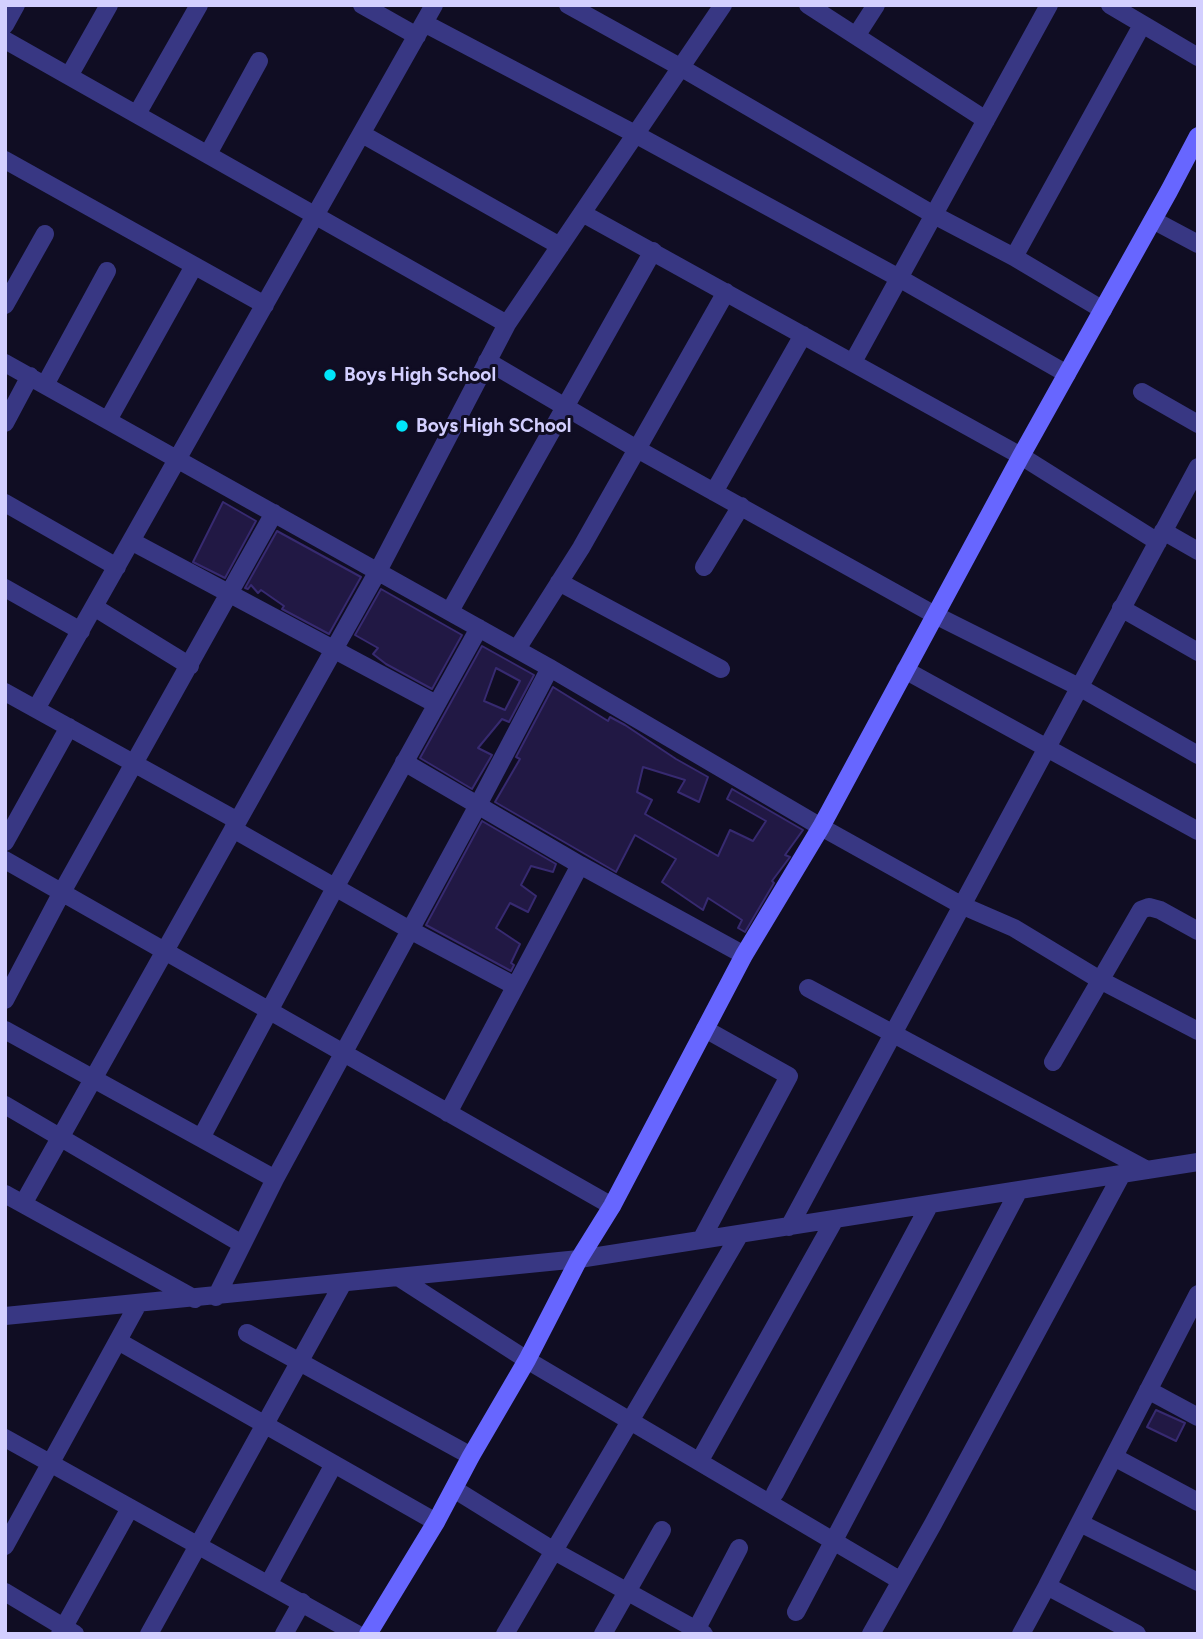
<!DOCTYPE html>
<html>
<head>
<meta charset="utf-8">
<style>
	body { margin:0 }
	#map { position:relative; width:1203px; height:1639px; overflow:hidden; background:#100d23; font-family:Figtree,sans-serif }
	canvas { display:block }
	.frame { position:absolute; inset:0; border:7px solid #d3cfff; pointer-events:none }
</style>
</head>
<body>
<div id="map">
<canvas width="1203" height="1639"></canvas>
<div class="frame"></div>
</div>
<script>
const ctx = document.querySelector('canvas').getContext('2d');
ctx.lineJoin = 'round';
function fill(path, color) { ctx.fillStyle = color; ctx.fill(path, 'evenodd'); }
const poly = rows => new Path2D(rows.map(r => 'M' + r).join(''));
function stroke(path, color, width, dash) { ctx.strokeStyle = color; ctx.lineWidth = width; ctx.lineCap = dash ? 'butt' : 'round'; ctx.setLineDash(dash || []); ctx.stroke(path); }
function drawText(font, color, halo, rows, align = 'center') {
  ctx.font = font + ' Figtree,sans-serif'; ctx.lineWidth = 6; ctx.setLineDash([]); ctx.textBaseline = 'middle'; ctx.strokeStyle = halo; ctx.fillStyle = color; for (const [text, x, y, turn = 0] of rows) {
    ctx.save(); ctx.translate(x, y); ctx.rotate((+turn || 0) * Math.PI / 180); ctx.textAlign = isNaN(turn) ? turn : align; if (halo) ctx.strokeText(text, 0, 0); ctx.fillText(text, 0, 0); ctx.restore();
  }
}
const building = poly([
	[223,502,256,521,225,578,193,562,223,502],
	[277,531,361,577,329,634,282,609,284,606,261,590,258,593,251,585,248,589,245,588,277,531],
	[381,589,462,635,432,689,386,664,373,654,378,648,355,635,381,589],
	[482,646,534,675,509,722,502,719,478,748,492,755,472,789,420,758,482,646],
	[496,668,520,681,505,710,484,701,496,668],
	[553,687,608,721,610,717,625,725,676,759,708,777,699,802,678,792,685,780,643,767,637,792,652,800,645,814,718,856,730,830,753,841,766,821,727,799,732,789,803,830,785,855,790,857,772,881,774,883,745,932,738,928,742,920,708,898,703,910,662,882,676,859,635,835,616,872,495,802,520,759,516,757,553,687],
	[482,821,556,864,553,872,531,866,521,885,536,896,528,912,510,903,496,928,520,944,511,963,514,965,511,971,426,925,482,821],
	[1156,1410,1185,1423,1176,1441,1147,1427,1156,1410]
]);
fill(building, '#211844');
stroke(building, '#372a71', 2);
stroke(poly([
	[362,5,417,36],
	[568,5,680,67,934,215,1014,257,1103,310],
	[808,5,986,120],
	[1110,5,1198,57],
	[424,23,635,134,899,278,1067,374],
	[5,25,16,5],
	[856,36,876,5],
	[5,40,507,324],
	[69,76,109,5],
	[137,114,199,5],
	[362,134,560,246],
	[208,154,259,61],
	[5,160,265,305],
	[582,213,1021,456,1158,542],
	[1153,220,1198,244],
	[1014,257,1142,25],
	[5,305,45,234],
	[487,361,637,449,935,615,1079,687,1198,755],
	[853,362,1049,5],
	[5,363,550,668,821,827,961,905,1014,928,1100,980,1198,1031],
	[45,385,107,271],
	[1142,392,1198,424],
	[108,420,194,266],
	[5,423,30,376],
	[714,492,803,335],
	[5,503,117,567],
	[1163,531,1198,551],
	[131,541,436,704],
	[704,567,741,506],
	[559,582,721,669],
	[5,588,81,631],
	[94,607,190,666],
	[1121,608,1198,652],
	[450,611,653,251],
	[517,649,581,548,726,292],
	[905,670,1198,831],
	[5,692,238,821],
	[36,709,434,5],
	[404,762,580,865,744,955],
	[233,829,410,930,515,986],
	[5,842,69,727],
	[5,860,612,1206],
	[808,988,1147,1170],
	[5,1000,62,892,274,513],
	[5,1030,275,1179],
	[1053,1062,1141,910,1149,907,1160,910,1198,931],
	[5,1105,242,1244],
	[448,1113,580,865],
	[201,1138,336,886,479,628],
	[5,1194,195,1299],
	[23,1204,378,571,507,324,723,5],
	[789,1227,1198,467],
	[701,1240,789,1076,705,1029],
	[398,1277,527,1360,901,1581],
	[216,1297,275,1179,477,807,550,668],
	[5,1316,579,1259,1198,1162],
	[247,1333,471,1456],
	[118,1341,436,1522],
	[1148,1390,1198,1417],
	[5,1438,357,1634],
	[704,1453,835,1219],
	[1114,1457,1198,1502],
	[454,1489,554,1551,704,1634],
	[775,1493,930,1204],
	[1080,1523,1198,1582],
	[5,1546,138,1304],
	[269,1583,334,1464],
	[1047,1586,1198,1294],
	[5,1592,75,1634],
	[796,1612,1019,1190],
	[60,1634,130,1508],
	[149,1634,343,1283],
	[284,1634,302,1602],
	[505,1634,740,1234],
	[603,1634,662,1530],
	[694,1634,739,1548],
	[871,1634,933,1524,1122,1174],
	[1021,1634,1047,1586,1137,1634]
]), '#383783', 18);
stroke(poly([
	[368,1634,436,1522,471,1456,527,1360,579,1259,612,1206,744,955,821,827,1021,456,1169,191,1198,136]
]), '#6766ff', 18);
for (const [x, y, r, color] of [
	[330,375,7,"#00e5fa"],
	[402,426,7,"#00e5fa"]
]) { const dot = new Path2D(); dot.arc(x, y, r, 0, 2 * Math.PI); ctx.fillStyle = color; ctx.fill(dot); stroke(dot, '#100d23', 2.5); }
drawText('bold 19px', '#d3cfff', '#100d23', [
	["Boys High School",344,375],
	["Boys High SChool",416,426]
], 'left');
</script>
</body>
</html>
